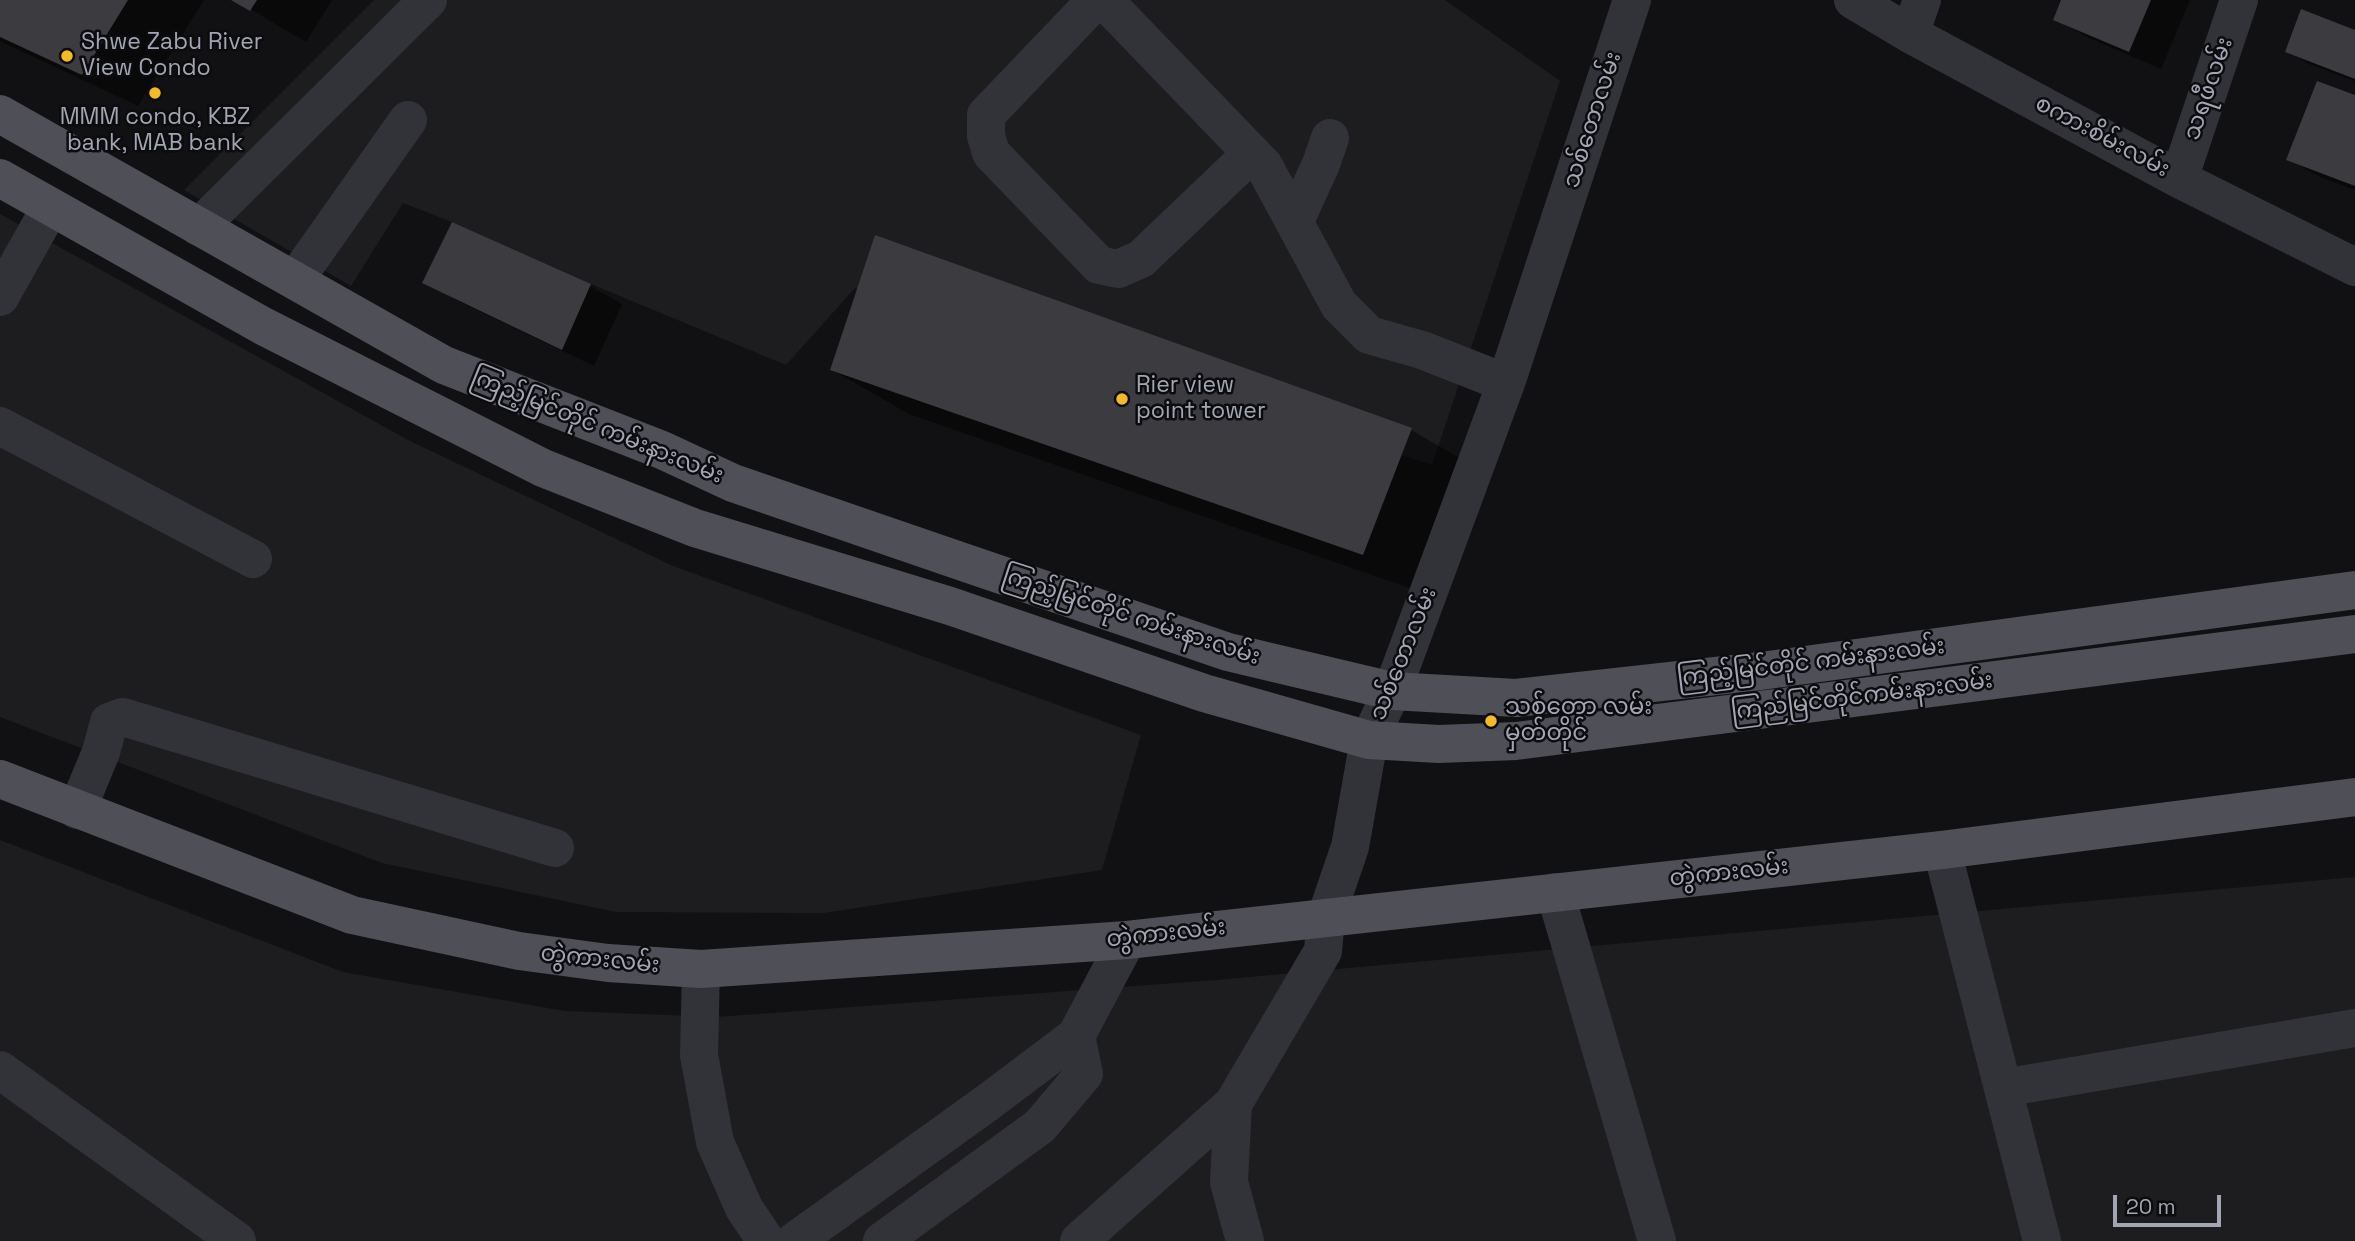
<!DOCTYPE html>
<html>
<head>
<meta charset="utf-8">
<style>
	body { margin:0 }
	#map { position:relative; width:2355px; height:1241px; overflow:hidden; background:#111113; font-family:"Space Grotesk",sans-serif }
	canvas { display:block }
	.scale { position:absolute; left:2113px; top:1195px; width:108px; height:32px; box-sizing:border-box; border:4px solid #a2a6b4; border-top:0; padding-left:9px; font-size:21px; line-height:24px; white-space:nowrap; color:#a2a6b4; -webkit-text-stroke:5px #0c0c0e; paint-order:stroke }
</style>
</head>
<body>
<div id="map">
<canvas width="2355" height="1241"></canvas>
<div class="scale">20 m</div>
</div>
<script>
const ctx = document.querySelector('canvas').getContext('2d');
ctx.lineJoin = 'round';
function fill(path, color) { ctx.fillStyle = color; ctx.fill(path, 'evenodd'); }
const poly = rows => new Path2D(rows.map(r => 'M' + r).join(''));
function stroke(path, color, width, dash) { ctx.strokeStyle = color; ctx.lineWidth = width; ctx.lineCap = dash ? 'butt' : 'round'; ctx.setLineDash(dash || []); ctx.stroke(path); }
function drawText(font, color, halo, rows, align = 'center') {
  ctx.font = font + ' "Space Grotesk","Noto Sans Myanmar",sans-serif'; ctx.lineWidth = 5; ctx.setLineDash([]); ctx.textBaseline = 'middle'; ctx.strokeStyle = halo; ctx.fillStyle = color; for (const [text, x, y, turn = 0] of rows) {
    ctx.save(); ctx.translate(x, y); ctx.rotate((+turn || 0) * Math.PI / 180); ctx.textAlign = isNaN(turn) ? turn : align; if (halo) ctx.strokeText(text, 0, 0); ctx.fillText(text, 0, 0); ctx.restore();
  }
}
fill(poly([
	[374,0,1445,0,1560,81,1432,465,855,288,786,365,591,284,452,222,403,203,351,286,184,190],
	[0,214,410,441,673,566,1141,735,1102,870,824,913,616,912,382,863,0,717],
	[0,840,343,972,565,1011,717,1017,1216,980,2355,877,2355,1241,0,1241]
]), '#1d1d20');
fill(poly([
	[0,0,204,0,138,106,0,41],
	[235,0,332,0,306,42],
	[2063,0,2190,0,2161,69,2087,37,2055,19],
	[2355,32,2355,81,2309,64,2287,51],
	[2355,97,2355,190,2320,177,2288,159],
	[425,282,590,286,622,304,594,366,456,300],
	[832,370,1411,430,1489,475,1441,599,909,414]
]), '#0007');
fill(poly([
	[0,0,128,0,82,75,0,37],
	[231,0,257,0,250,11],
	[2061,0,2151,0,2129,52,2053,20],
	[2301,9,2355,30,2355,79,2285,52],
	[2317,81,2355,95,2355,186,2286,160],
	[452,222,591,284,562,350,422,283],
	[875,235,1412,428,1363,555,830,370]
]), '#3b3b40');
stroke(poly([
	[1096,0,986,115,986,136,991,153,1099,265,1118,269,1141,259,1252,153],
	[1104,0,1264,166,1339,305,1369,335,1422,350,1506,383],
	[1853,0,1910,34,2179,179,2355,267],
	[1910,34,1922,0],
	[2179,179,2239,0],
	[1295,221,1321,164,1330,138],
	[199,227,428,0],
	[295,280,408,120],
	[0,297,50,208],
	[0,426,253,559],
	[77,810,101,752,109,722,123,717,555,848],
	[1942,850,2042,1241],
	[1555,892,1657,1241],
	[701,969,699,1055,715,1142,744,1208,766,1241],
	[0,1070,237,1241],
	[2003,1088,2355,1028],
	[1233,1104,1229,1182,1245,1241],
	[795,1241,987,1103,1076,1036,1127,940],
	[882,1241,1040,1126,1084,1074,1076,1036],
	[1079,1241,1233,1104,1323,951,1326,917,1350,847,1369,740,1392,691,1506,383,1632,0]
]), '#323338', 38);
stroke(poly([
	[0,114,444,365,662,450,733,483,963,562,1228,652,1392,691,1516,698,1761,671,2355,590],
	[0,178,263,326,543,468,695,528,950,606,1204,693,1369,740,1439,744,1516,741,2355,634],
	[0,779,352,915,519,951,608,963,701,969,1127,940,1942,850,2355,797]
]), '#4e4f57', 38);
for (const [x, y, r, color] of [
	[67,56,7,"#f5bb26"],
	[155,93,7,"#f5bb26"],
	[1122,399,7,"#f5bb26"],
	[1491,721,7,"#f5bb26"]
]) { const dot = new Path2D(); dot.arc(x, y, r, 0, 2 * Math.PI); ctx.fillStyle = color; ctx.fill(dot); stroke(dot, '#0c0c0e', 2.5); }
drawText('23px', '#a2a6b4', '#0c0c0e', [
	["Shwe Zabu River",81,43],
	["View Condo",81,69],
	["MMM condo, KBZ",155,118,"center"],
	["bank, MAB bank",155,144,"center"],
	["Rier view",1136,386],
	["point tower",1136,412],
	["သစ်တော လမ်း",1505,708],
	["မှတ်တိုင်",1505,734]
], 'left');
drawText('23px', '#a2a6b4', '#0c0c0e', [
	["သရဖီလမ်း",2209,89,-71],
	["သစ်တောလမ်း",1593,120,-72],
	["စကားစိမ်းလမ်း",2102,137,28],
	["ကြည့်မြင်တိုင် ကမ်းနားလမ်း",597,427,22],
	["ကြည့်မြင်တိုင် ကမ်းနားလမ်း",1131,617,18],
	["သစ်တောလမ်း",1404,654,-68],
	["ကြည့်မြင်တိုင် ကမ်းနားလမ်း",1811,663,-7],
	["ကြည်မြင်တိုင်ကမ်းနားလမ်း",1862,697,-7],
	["တွဲကားလမ်း",1729,873,-6],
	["တွဲကားလမ်း",1166,934,-6],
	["တွဲကားလမ်း",600,960,6]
]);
</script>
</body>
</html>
